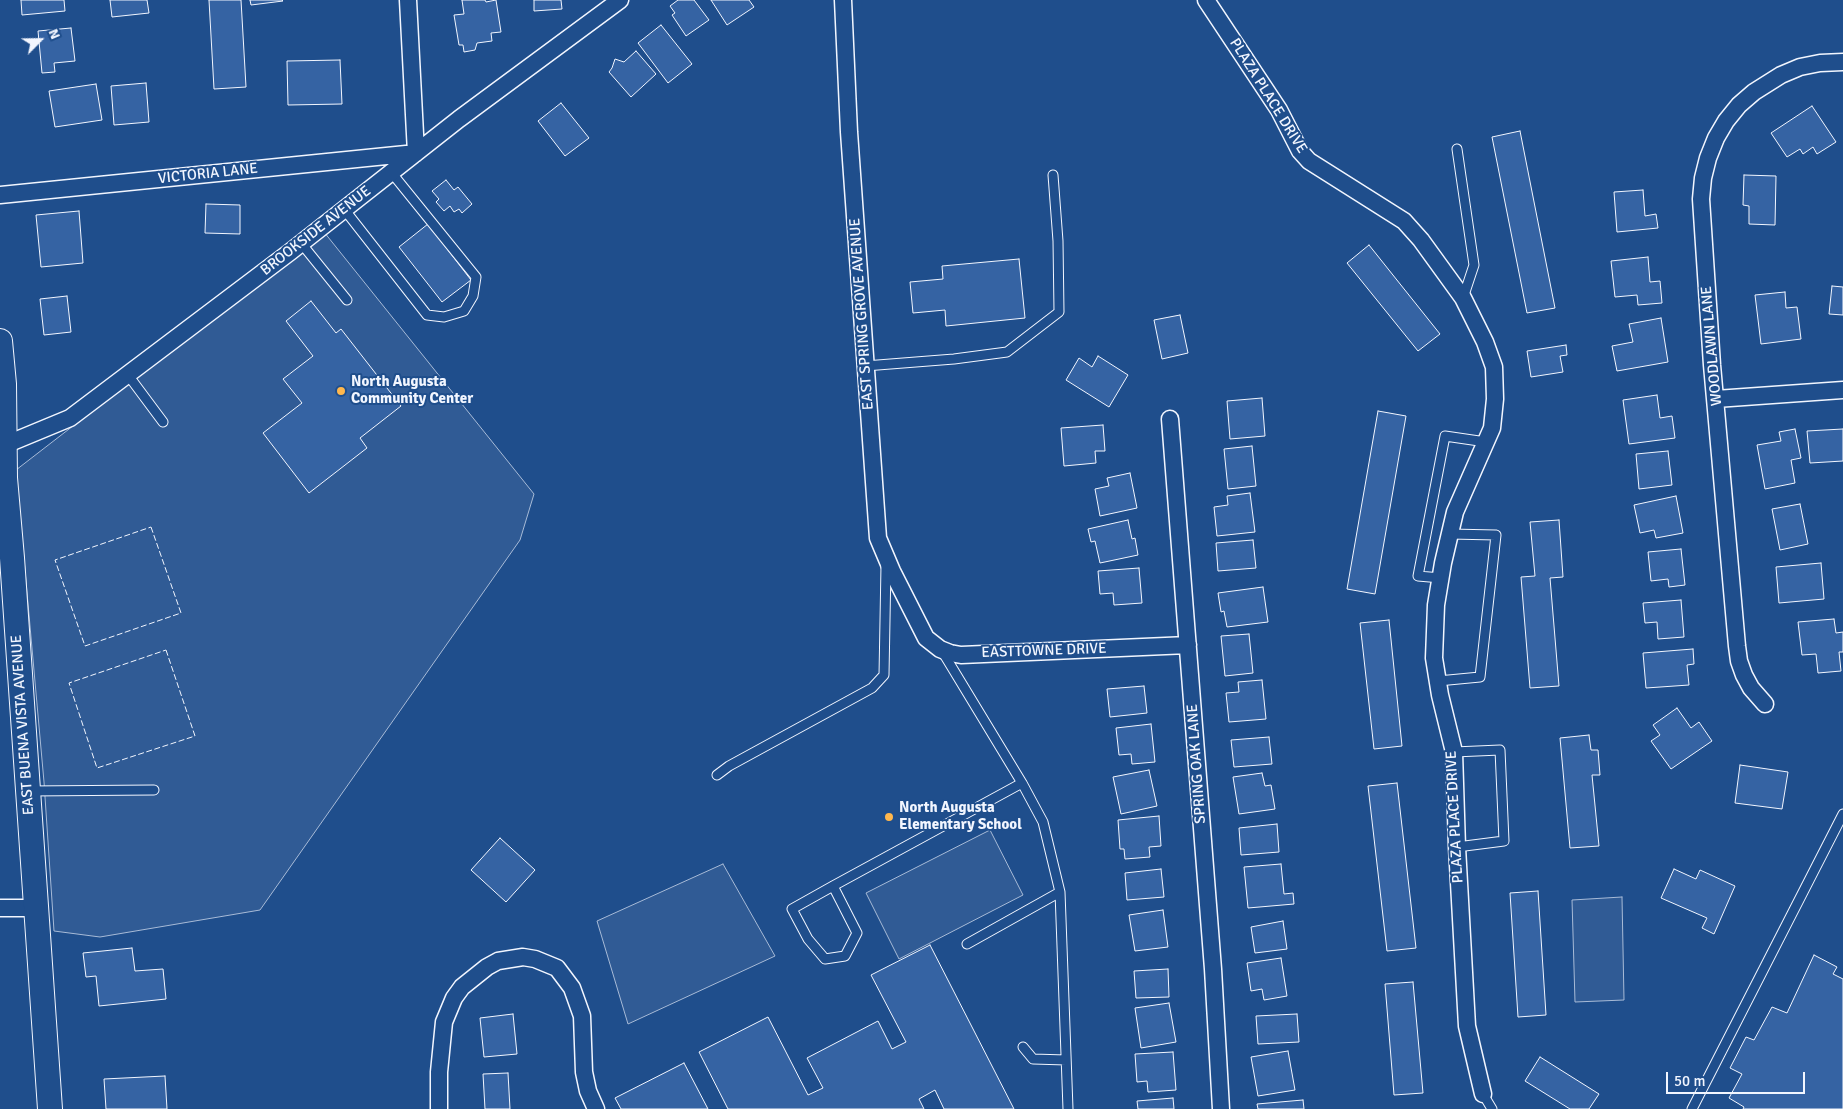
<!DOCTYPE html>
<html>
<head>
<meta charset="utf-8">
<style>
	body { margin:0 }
	#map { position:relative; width:1843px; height:1109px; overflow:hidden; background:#1f4e8c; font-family:Signika,sans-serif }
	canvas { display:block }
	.north { position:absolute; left:15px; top:15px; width:50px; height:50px; -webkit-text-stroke:4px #1f4e8c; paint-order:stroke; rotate:67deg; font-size:14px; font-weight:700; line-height:20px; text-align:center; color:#f2f6ff }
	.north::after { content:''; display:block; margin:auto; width:18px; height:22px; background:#f2f6ff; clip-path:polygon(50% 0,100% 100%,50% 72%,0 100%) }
	.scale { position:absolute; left:1666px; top:1072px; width:139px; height:22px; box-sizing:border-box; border:2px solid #f2f6ff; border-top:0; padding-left:6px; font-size:15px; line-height:18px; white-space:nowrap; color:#f2f6ff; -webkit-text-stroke:4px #1f4e8c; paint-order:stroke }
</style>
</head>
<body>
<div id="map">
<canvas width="1843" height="1109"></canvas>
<div class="north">N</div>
<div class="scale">50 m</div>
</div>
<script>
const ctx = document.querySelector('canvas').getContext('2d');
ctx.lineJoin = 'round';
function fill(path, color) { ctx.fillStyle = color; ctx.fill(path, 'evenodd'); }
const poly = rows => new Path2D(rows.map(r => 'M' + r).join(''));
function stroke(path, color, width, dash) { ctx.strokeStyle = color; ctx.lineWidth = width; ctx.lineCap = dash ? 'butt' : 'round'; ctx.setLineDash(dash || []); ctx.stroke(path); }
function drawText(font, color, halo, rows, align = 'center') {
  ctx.font = font + ' Signika,sans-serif'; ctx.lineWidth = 4; ctx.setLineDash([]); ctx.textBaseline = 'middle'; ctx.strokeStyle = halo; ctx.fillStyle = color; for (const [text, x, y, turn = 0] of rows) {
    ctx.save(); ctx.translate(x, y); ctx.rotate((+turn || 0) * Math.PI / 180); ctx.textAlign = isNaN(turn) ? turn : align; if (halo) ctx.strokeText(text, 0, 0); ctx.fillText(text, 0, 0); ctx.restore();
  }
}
const built = poly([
	[324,232,534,494,520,540,260,910,100,937,54,931,44,782,16,470,324,232],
	[990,830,1023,895,899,959,866,893,990,830],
	[723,864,775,956,628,1024,597,921,723,864],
	[1622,897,1624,1000,1575,1002,1572,900,1622,897]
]);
fill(built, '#305b95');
stroke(built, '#a8bbd7', 1);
const building = poly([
	[21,0,64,0,65,11,22,15,21,0],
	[110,0,147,0,149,13,112,17,110,0],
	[209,0,241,0,246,87,214,89,209,0],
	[250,0,282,0,283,1,251,5,250,0],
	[462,0,485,0,486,2,496,0,501,32,491,33,492,41,477,43,475,50,464,52,463,45,459,45,454,15,464,14,462,0],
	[534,0,561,0,562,9,534,11,534,0],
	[678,0,694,0,709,20,686,36,672,15,675,13,670,6,678,0],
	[711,0,749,0,754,7,727,25,711,0],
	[661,25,692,64,668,83,638,43,661,25],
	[71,28,75,61,54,63,55,72,42,73,38,31,71,28],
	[636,51,656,74,631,97,609,72,612,68,615,59,624,62,636,51],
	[340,60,342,104,288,105,287,61,340,60],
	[146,83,149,122,114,125,111,86,146,83],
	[96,84,102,120,55,127,49,91,96,84],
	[561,103,589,138,565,156,538,121,561,103],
	[1812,106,1836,142,1817,154,1813,147,1803,154,1800,149,1787,157,1771,133,1812,106],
	[1520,131,1555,308,1527,313,1492,137,1520,131],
	[1744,175,1776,176,1775,225,1749,224,1749,206,1743,205,1744,175],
	[446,180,454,190,458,187,472,204,462,213,459,209,454,212,450,206,444,211,436,202,439,199,432,191,446,180],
	[1643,190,1645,216,1656,214,1658,228,1617,232,1614,192,1643,190],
	[206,204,240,205,240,234,205,233,206,204],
	[79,211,83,263,41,267,36,215,79,211],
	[428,224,471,280,442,302,399,247,428,224],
	[1369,245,1440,334,1418,351,1347,263,1369,245],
	[1648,257,1650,282,1660,281,1662,303,1638,305,1637,295,1615,297,1611,261,1648,257],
	[1019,259,1025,318,946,326,945,310,913,313,910,282,943,279,942,266,1019,259],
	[1832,286,1843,287,1843,315,1829,314,1832,286],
	[1785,292,1786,308,1797,307,1801,339,1761,344,1755,295,1785,292],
	[67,296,71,332,44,335,40,299,67,296],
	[311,301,336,333,341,329,401,406,360,438,367,448,309,493,263,433,302,403,283,379,313,356,286,321,311,301],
	[1180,315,1188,353,1162,359,1154,320,1180,315],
	[1661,318,1668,362,1617,371,1612,346,1633,342,1629,324,1661,318],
	[1566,345,1567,355,1560,356,1563,372,1531,377,1527,351,1566,345],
	[1098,356,1128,375,1109,407,1066,380,1079,358,1092,367,1098,356],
	[1657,395,1660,418,1672,416,1675,438,1629,444,1623,400,1657,395],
	[1262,398,1265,436,1230,439,1227,401,1262,398],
	[1378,411,1406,416,1375,594,1347,589,1378,411],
	[1103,425,1105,451,1095,451,1096,463,1064,466,1061,428,1103,425],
	[1795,429,1801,458,1791,460,1795,483,1765,489,1757,445,1781,441,1779,432,1795,429],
	[1843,429,1843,461,1810,463,1807,431,1843,429],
	[1252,446,1256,486,1228,489,1224,449,1252,446],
	[1668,451,1672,485,1639,489,1636,454,1668,451],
	[1130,473,1137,508,1100,516,1095,489,1109,486,1107,478,1130,473],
	[1250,493,1255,532,1217,536,1214,507,1228,505,1227,496,1250,493],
	[1676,496,1683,533,1656,538,1654,530,1640,533,1634,505,1676,496],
	[1800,504,1808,544,1780,550,1772,509,1800,504],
	[1128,520,1132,539,1135,538,1138,555,1100,563,1095,541,1091,542,1088,529,1128,520],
	[1559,520,1563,577,1550,578,1559,686,1530,688,1521,577,1535,576,1530,522,1559,520],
	[1253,540,1256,568,1218,571,1216,543,1253,540],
	[1681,549,1685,585,1669,587,1668,579,1651,581,1648,552,1681,549],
	[1821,563,1824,599,1779,603,1776,567,1821,563],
	[1139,568,1142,603,1114,605,1113,593,1100,594,1098,571,1139,568],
	[1263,587,1268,622,1227,627,1224,611,1221,612,1218,593,1263,587],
	[1681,600,1684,637,1658,639,1657,622,1645,623,1643,603,1681,600],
	[1834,619,1836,633,1843,632,1843,652,1839,652,1841,671,1818,673,1816,654,1802,655,1798,622,1834,619],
	[1389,620,1402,746,1374,749,1360,623,1389,620],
	[1249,634,1253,673,1225,676,1221,636,1249,634],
	[1693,649,1694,664,1687,665,1689,685,1646,688,1643,653,1693,649],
	[1262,680,1266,719,1229,722,1226,693,1239,692,1238,682,1262,680],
	[1144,686,1147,713,1110,717,1107,689,1144,686],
	[1677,708,1691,728,1699,722,1712,741,1671,769,1651,741,1660,735,1653,725,1677,708],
	[1151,724,1155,762,1132,764,1131,754,1119,755,1116,728,1151,724],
	[1589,735,1591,750,1598,750,1600,775,1592,775,1599,846,1570,848,1560,738,1589,735],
	[1269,737,1272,764,1234,767,1231,740,1269,737],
	[1740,765,1788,772,1782,809,1735,803,1740,765],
	[1149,770,1157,806,1121,814,1113,777,1149,770],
	[1262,773,1265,786,1271,785,1275,809,1239,814,1233,777,1262,773],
	[1397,783,1416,948,1387,951,1368,786,1397,783],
	[1159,816,1161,846,1149,847,1150,857,1125,859,1124,849,1120,849,1118,820,1159,816],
	[1277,824,1279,852,1241,855,1239,828,1277,824],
	[500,838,535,870,506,902,471,870,500,838],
	[1281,864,1284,894,1293,893,1294,904,1248,908,1244,867,1281,864],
	[1161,869,1164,897,1127,900,1125,873,1161,869],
	[1674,869,1696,879,1700,870,1735,886,1714,934,1702,928,1707,918,1661,898,1674,869],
	[1538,891,1546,1015,1518,1017,1510,893,1538,891],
	[1163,910,1168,947,1135,951,1129,915,1163,910],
	[1283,921,1287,949,1255,953,1251,927,1283,921],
	[930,945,1014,1109,944,1109,935,1090,919,1099,924,1109,728,1109,699,1052,768,1017,808,1095,823,1088,807,1058,878,1021,892,1049,906,1042,871,975,930,945],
	[132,948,135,971,163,969,166,999,99,1006,96,976,86,977,83,953,132,948],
	[1814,955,1837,967,1833,974,1843,979,1843,1109,1743,1109,1744,1107,1729,1098,1742,1074,1730,1068,1746,1037,1754,1040,1772,1007,1787,1013,1814,955],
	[1281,958,1287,996,1264,1000,1262,989,1251,991,1247,963,1281,958],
	[1168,969,1169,997,1136,998,1134,971,1168,969],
	[1413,982,1423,1093,1394,1095,1385,984,1413,982],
	[1169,1003,1176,1042,1141,1048,1135,1008,1169,1003],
	[513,1014,517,1054,484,1057,480,1018,513,1014],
	[1297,1014,1299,1042,1258,1044,1256,1016,1297,1014],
	[1288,1051,1295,1090,1258,1096,1251,1057,1288,1051],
	[1173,1052,1176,1090,1148,1092,1147,1081,1137,1082,1135,1054,1173,1052],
	[1540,1057,1599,1094,1589,1109,1570,1109,1525,1081,1540,1057],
	[684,1063,708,1109,621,1109,615,1098,684,1063],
	[508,1073,510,1109,485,1109,483,1074,508,1073],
	[165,1076,167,1109,106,1109,104,1079,165,1076],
	[1173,1098,1174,1109,1138,1109,1137,1101,1173,1098],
	[1303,1100,1304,1109,1258,1109,1257,1104,1303,1100]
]);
fill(building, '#3563a3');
stroke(building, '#f2f6ff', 1);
const lane = poly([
	[1457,149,1474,265,1463,298],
	[344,209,427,315,444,317,464,311,473,296,476,277,391,172],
	[301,243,347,300],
	[865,366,954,359,1007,352,1059,312,1058,241,1053,175],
	[128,375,163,422],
	[1441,578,1418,576,1445,436,1486,442],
	[942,651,1022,783,1043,822,1060,892,1068,1109],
	[1438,681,1480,677,1496,535,1450,534],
	[1454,752,1500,750,1504,841,1457,847],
	[717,775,729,766,872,688,884,675,886,565],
	[28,791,154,790],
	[833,886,857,933,845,956,825,959,808,939,792,909,833,886,1022,783],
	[967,944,1060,892],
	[1023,1047,1033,1059,1066,1060],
	[1483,1094,1492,1109],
	[1692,1109,1843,814]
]);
const street = poly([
	[843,0,849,132,878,538,892,571,926,638,940,649,950,653,961,655,1188,645],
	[1206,0,1279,110,1300,151,1309,161,1404,221,1421,240,1463,298,1485,342,1494,367,1495,399,1492,428,1455,512,1443,563,1436,605,1434,658,1440,695,1454,752,1457,847,1467,1026,1483,1094],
	[0,195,416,153,408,0],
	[1716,399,1843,390],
	[1170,419,1213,969,1221,1109],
	[0,447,70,418,290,252,459,119,620,0],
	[1765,704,1751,688,1744,675,1739,661,1737,646,1712,365,1701,199,1703,178,1708,158,1716,138,1726,121,1739,105,1754,92,1781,75,1800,67,1820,63,1843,62],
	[0,908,35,908],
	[439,1109,439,1072,444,1022,454,998,462,987,487,967,498,961,523,957,535,959,557,968,572,988,582,1016,584,1072,588,1091,596,1109]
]);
const secondary = poly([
	[0,341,4,384,5,478,12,558,50,1109]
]);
stroke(lane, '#f2f6ff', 11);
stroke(street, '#f2f6ff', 19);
stroke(secondary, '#f2f6ff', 26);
stroke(lane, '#1f4e8c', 9);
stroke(street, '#1f4e8c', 16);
stroke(secondary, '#1f4e8c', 24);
stroke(poly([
	[151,527,181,613,85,646,55,560,151,527],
	[166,650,195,736,97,768,69,683,166,650]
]), '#f2f6ff', 1, [6, 2.5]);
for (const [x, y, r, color] of [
	[341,391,5,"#ffb74d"],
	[889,817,5,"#ffb74d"]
]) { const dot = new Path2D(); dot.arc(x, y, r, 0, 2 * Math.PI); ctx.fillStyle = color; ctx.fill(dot); stroke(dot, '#1f4e8c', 2); }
drawText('15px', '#f2f6ff', '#1f4e8c', [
	["PLAZA PLACE DRIVE",1268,96,58],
	["VICTORIA LANE",208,174,-6],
	["BROOKSIDE AVENUE",316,231,-38],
	["EAST SPRING GROVE AVENUE",862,314,-94],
	["WOODLAWN LANE",1712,346,-95],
	["EASTTOWNE DRIVE",1044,651,-2],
	["EAST BUENA VISTA AVENUE",23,725,-94],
	["SPRING OAK LANE",1197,764,-94],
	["PLAZA PLACE DRIVE",1455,817,-93]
]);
drawText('bold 15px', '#f2f6ff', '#1f4e8c', [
	["North Augusta",351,382],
	["Community Center",351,399],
	["North Augusta",899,808],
	["Elementary School",899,825]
], 'left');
</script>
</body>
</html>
